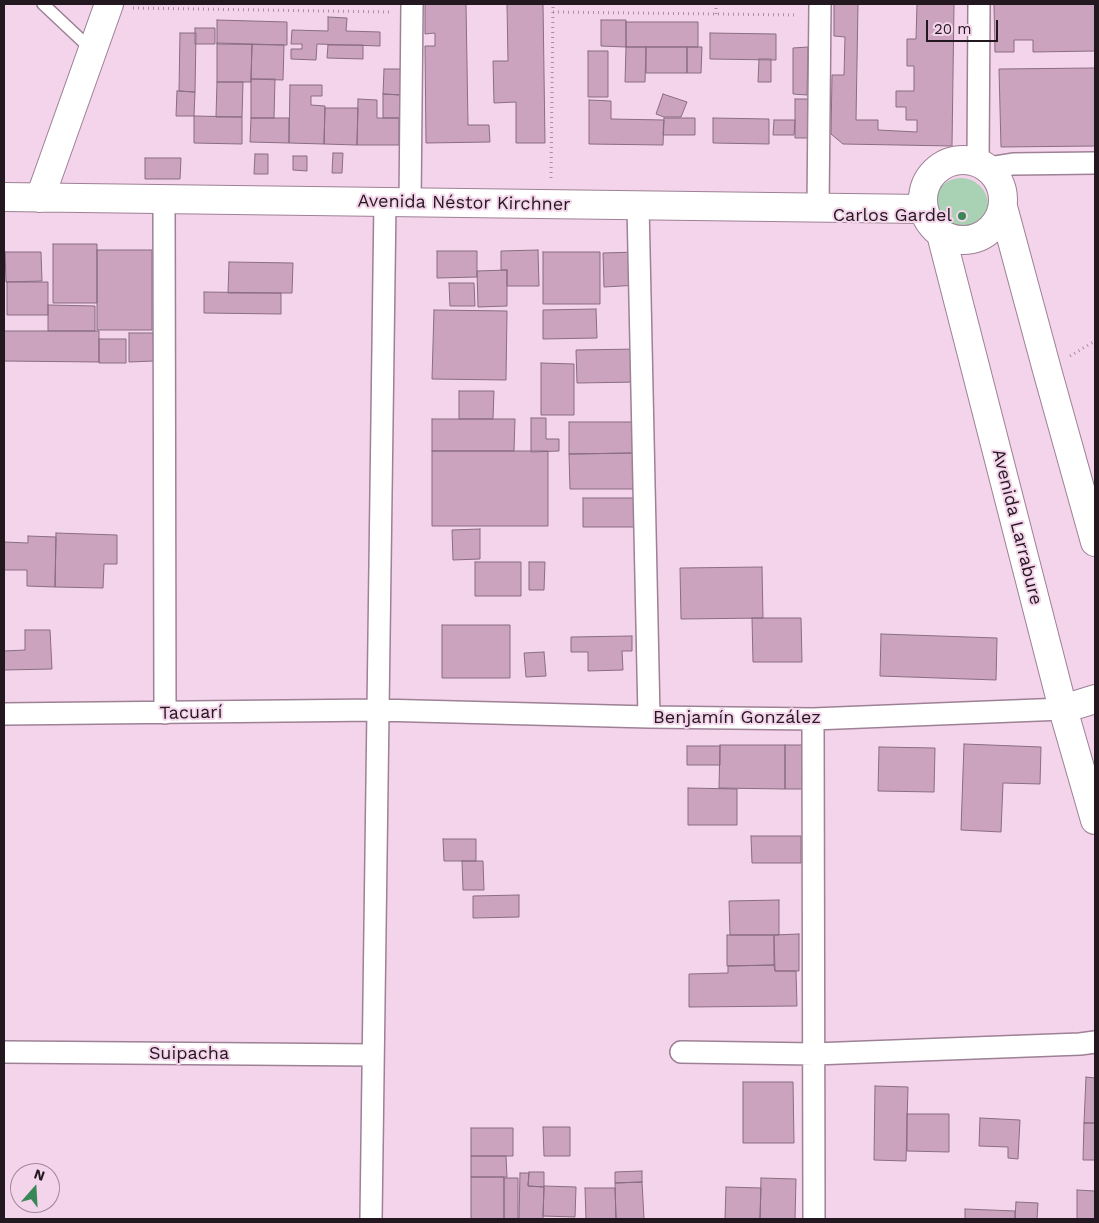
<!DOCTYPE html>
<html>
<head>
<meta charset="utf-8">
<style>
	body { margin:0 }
	#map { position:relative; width:1099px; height:1223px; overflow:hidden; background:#f4d4ea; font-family:"Work Sans",sans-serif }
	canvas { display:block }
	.frame { position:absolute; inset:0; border:5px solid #231820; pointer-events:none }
	.north { position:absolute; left:10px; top:1163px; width:50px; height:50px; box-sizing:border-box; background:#f4d4ea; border:1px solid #a08999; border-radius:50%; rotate:19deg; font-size:14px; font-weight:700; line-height:20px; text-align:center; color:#231820 }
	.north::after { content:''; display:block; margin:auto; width:18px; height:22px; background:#398757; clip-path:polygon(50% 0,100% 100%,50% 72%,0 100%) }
	.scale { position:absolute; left:926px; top:20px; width:72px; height:22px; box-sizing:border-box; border:2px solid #231820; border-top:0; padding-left:6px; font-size:15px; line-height:18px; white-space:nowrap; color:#231820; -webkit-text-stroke:4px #f4d4ea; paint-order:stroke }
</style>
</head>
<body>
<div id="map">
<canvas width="1099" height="1223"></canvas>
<div class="frame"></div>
<div class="north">N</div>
<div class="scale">20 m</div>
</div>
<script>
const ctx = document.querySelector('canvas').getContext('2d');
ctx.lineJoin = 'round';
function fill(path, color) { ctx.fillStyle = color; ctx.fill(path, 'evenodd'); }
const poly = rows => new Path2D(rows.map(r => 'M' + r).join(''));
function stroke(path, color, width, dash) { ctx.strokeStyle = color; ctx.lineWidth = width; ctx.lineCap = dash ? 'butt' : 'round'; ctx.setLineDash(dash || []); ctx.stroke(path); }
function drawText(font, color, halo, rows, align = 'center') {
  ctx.font = font + ' "Work Sans",sans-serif'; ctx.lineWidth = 4; ctx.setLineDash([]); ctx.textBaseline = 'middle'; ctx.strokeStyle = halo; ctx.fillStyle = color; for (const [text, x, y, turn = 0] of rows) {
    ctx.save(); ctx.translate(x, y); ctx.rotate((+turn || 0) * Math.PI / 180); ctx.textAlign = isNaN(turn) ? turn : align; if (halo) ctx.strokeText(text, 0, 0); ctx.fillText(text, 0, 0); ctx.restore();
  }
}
fill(poly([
	'934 205a27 27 0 1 1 54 0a27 27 0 1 1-54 0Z'
]), '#a9d1b4');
const building = poly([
	[425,4,466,4,468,125,489,125,490,142,426,143,425,46,435,46,435,33,425,34,425,4],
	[507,4,543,4,545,143,516,143,516,102,494,103,493,61,508,61,507,4],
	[834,4,858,4,856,120,878,120,878,130,917,132,917,120,906,120,906,107,896,107,896,91,914,91,914,66,907,66,907,39,916,39,917,4,954,4,952,146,843,144,831,134,832,75,844,75,845,37,834,36,834,4],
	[994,4,1095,4,1095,51,1033,52,1033,40,1014,40,1014,52,995,52,994,4],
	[328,17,347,18,346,31,380,32,380,46,317,44,316,60,291,59,291,49,302,49,302,44,291,44,292,30,328,31,328,17],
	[217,20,287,22,287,45,217,44,217,20],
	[601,20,626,20,626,47,601,46,601,20],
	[626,22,698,22,698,47,626,47,626,22],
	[195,28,215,28,215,44,195,44,195,28],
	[180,33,196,33,195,92,179,91,180,33],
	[710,33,776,34,776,60,710,59,710,33],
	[217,43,252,44,251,82,217,82,217,43],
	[252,44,284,45,283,80,251,79,252,44],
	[328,45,363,45,363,59,327,58,328,45],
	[626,47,646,47,645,82,625,82,626,47],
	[646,47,687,47,687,73,646,73,646,47],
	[687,47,702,47,701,73,687,73,687,47],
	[808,47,807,95,793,94,793,48,808,47],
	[588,51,608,51,608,97,588,97,588,51],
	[759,59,771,59,771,82,758,82,759,59],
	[1095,68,1095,146,1001,147,999,69,1095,68],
	[384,69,402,69,402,95,383,94,384,69],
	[251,79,275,79,274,118,251,118,251,79],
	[217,82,243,82,242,117,216,117,217,82],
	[290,85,322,85,322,96,311,96,311,105,325,106,324,144,289,143,290,85],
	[177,91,195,92,194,116,176,116,177,91],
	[383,94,402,95,402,118,383,118,383,94],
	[663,94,687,102,681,117,664,117,656,114,663,94],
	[358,99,377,100,377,118,399,118,399,145,357,145,358,99],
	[795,99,808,99,808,138,795,138,795,99],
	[589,100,611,101,611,119,664,120,663,145,589,144,589,100],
	[325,108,358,108,357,145,324,144,325,108],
	[194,116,242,117,242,144,194,143,194,116],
	[251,118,289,118,289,143,250,142,251,118],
	[664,118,695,118,695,135,663,135,664,118],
	[713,118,769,119,769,144,713,143,713,118],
	[774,120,795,120,794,135,773,135,774,120],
	[333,153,343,153,342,173,332,173,333,153],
	[255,154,268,154,268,174,254,174,255,154],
	[293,156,307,156,307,171,293,170,293,156],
	[145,158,181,158,180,179,145,179,145,158],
	[53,244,97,244,97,303,53,303,53,244],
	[97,250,152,250,152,330,97,330,97,250],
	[538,250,539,286,507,286,507,270,501,270,501,251,538,250],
	[437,251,477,251,477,277,437,278,437,251],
	[5,252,41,252,42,281,6,282,5,252],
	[543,252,600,252,600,304,543,304,543,252],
	[638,252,639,285,604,287,603,253,638,252],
	[229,262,293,263,292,293,228,293,229,262],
	[507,270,507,306,478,307,477,271,507,270],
	[7,282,48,282,48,315,7,315,7,282],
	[449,283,474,283,475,306,450,306,449,283],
	[204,292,281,293,281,314,204,313,204,292],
	[48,305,95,306,95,331,48,331,48,305],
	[596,309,597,338,543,339,543,310,596,309],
	[434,310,507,311,506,380,432,379,434,310],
	[4,331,99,331,99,362,4,361,4,331],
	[129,333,153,333,154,361,129,362,129,333],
	[99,339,126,339,126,363,99,363,99,339],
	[639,349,639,382,577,383,576,350,639,349],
	[541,363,574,364,574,415,541,415,541,363],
	[459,391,494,391,493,419,459,419,459,391],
	[531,418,546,418,546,439,559,439,559,451,531,452,531,418],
	[432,419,515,419,514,451,432,451,432,419],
	[569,422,636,422,636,453,569,454,569,422],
	[432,451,548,451,548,526,432,526,432,451],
	[633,453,633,489,570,489,569,454,633,453],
	[583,498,637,498,637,527,583,527,583,498],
	[480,529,480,559,453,560,452,530,480,529],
	[56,533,117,535,117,564,104,564,103,588,55,587,56,533],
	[28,536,56,537,55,587,27,586,27,570,4,570,4,542,28,543,28,536],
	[475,562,521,562,521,596,475,596,475,562],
	[529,562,545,562,544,590,529,590,529,562],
	[762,567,763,618,681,619,680,568,762,567],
	[752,618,801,618,802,662,753,662,752,618],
	[442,625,510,625,510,678,442,678,442,625],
	[25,630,50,630,52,669,4,670,4,651,25,650,25,630],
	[881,634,997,638,996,680,880,676,881,634],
	[632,636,632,651,622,651,623,670,588,671,588,652,571,652,571,637,632,636],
	[544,652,546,676,526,677,524,653,544,652],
	[964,744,1041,747,1040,784,1003,783,1001,832,961,830,964,744],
	[720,745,785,745,785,789,719,788,720,745],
	[785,745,802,745,802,789,785,789,785,745],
	[687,746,720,746,720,765,687,765,687,746],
	[879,747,935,748,934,792,878,791,879,747],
	[688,788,737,789,737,825,688,825,688,788],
	[751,836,801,836,801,863,752,863,751,836],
	[443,839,476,839,476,861,444,861,443,839],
	[462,861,483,861,484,890,463,890,462,861],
	[519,895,519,917,473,918,473,896,519,895],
	[779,900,779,935,730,935,729,901,779,900],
	[799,934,799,971,775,971,774,935,799,934],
	[727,935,774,935,774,965,727,966,727,935],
	[774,965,775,971,796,971,797,1006,689,1007,689,974,728,973,728,966,774,965],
	[1086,1077,1095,1078,1095,1123,1084,1123,1086,1077],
	[743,1082,793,1082,794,1143,743,1143,743,1082],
	[875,1086,908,1087,906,1161,874,1160,875,1086],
	[907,1114,949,1114,949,1152,907,1151,907,1114],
	[980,1118,1020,1120,1018,1159,1008,1158,1008,1147,979,1146,980,1118],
	[1084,1123,1095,1123,1095,1160,1083,1160,1084,1123],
	[543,1127,570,1127,570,1156,544,1156,543,1127],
	[471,1128,513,1128,513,1156,471,1156,471,1128],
	[471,1156,506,1156,507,1177,471,1177,471,1156],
	[642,1171,642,1182,615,1183,615,1172,642,1171],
	[529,1172,544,1172,544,1187,528,1186,529,1172],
	[520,1173,529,1173,528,1186,544,1187,543,1219,519,1219,520,1173],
	[471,1177,504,1177,504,1219,471,1219,471,1177],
	[504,1178,518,1178,518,1219,504,1219,504,1178],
	[761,1178,796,1179,795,1219,760,1219,761,1178],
	[642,1182,644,1219,616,1219,615,1183,642,1182],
	[544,1186,576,1187,575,1217,543,1216,544,1186],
	[726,1187,761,1188,760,1219,725,1219,726,1187],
	[585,1188,615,1188,616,1219,586,1219,585,1188],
	[1077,1190,1095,1191,1095,1219,1077,1219,1077,1190],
	[1016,1202,1038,1203,1037,1219,1015,1219,1016,1202],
	[965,1209,1015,1211,1015,1219,965,1219,965,1209]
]);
fill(building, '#cba3bf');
stroke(building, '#896d81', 1);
const lane = poly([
	[43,4,92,50]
]);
const street = poly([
	[978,163,979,4],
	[988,168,1013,164,1095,163],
	[164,199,165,713],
	[410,203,412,4],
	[638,205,649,717],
	[818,208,820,4],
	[4,714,378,710,649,717,813,719,1063,709],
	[813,719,814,1219],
	[4,1052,373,1055],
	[681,1052,814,1054,1080,1044,1095,1042],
	[371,1219,385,202]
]);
const secondary = poly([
	'923 200a40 40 0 1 1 80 0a40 40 0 1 1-80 0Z',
	[4,197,924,209],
	[40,198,109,4],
	[1003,207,1047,370,1095,542],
	[941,234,1063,709,1095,820],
	[1063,709,1095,699]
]);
stroke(lane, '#9d8195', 14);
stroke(street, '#9d8195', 24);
stroke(secondary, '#9d8195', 30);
stroke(poly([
	[133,8,389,12],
	[553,12,797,15],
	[716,14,716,4],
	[551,178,553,4],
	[1070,356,1095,341]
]), '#a78f9f', 3, [1, 4]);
stroke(lane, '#fff', 11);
stroke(street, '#fff', 21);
stroke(secondary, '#fff', 28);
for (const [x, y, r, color] of [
	[962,216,5,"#398757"]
]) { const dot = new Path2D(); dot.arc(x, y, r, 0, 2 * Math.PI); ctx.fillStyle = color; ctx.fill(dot); stroke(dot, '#f4d4ea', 2); }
drawText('18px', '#231820', '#f4d4ea', [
	["Avenida Néstor Kirchner",464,203,1],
	["Avenida Larrabure",1017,527,76],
	["Tacuarí",191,713,-1],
	["Benjamín González",737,718],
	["Suipacha",189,1054]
]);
drawText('18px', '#231820', '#f4d4ea', [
	["Carlos Gardel",952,216]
], 'right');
</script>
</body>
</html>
